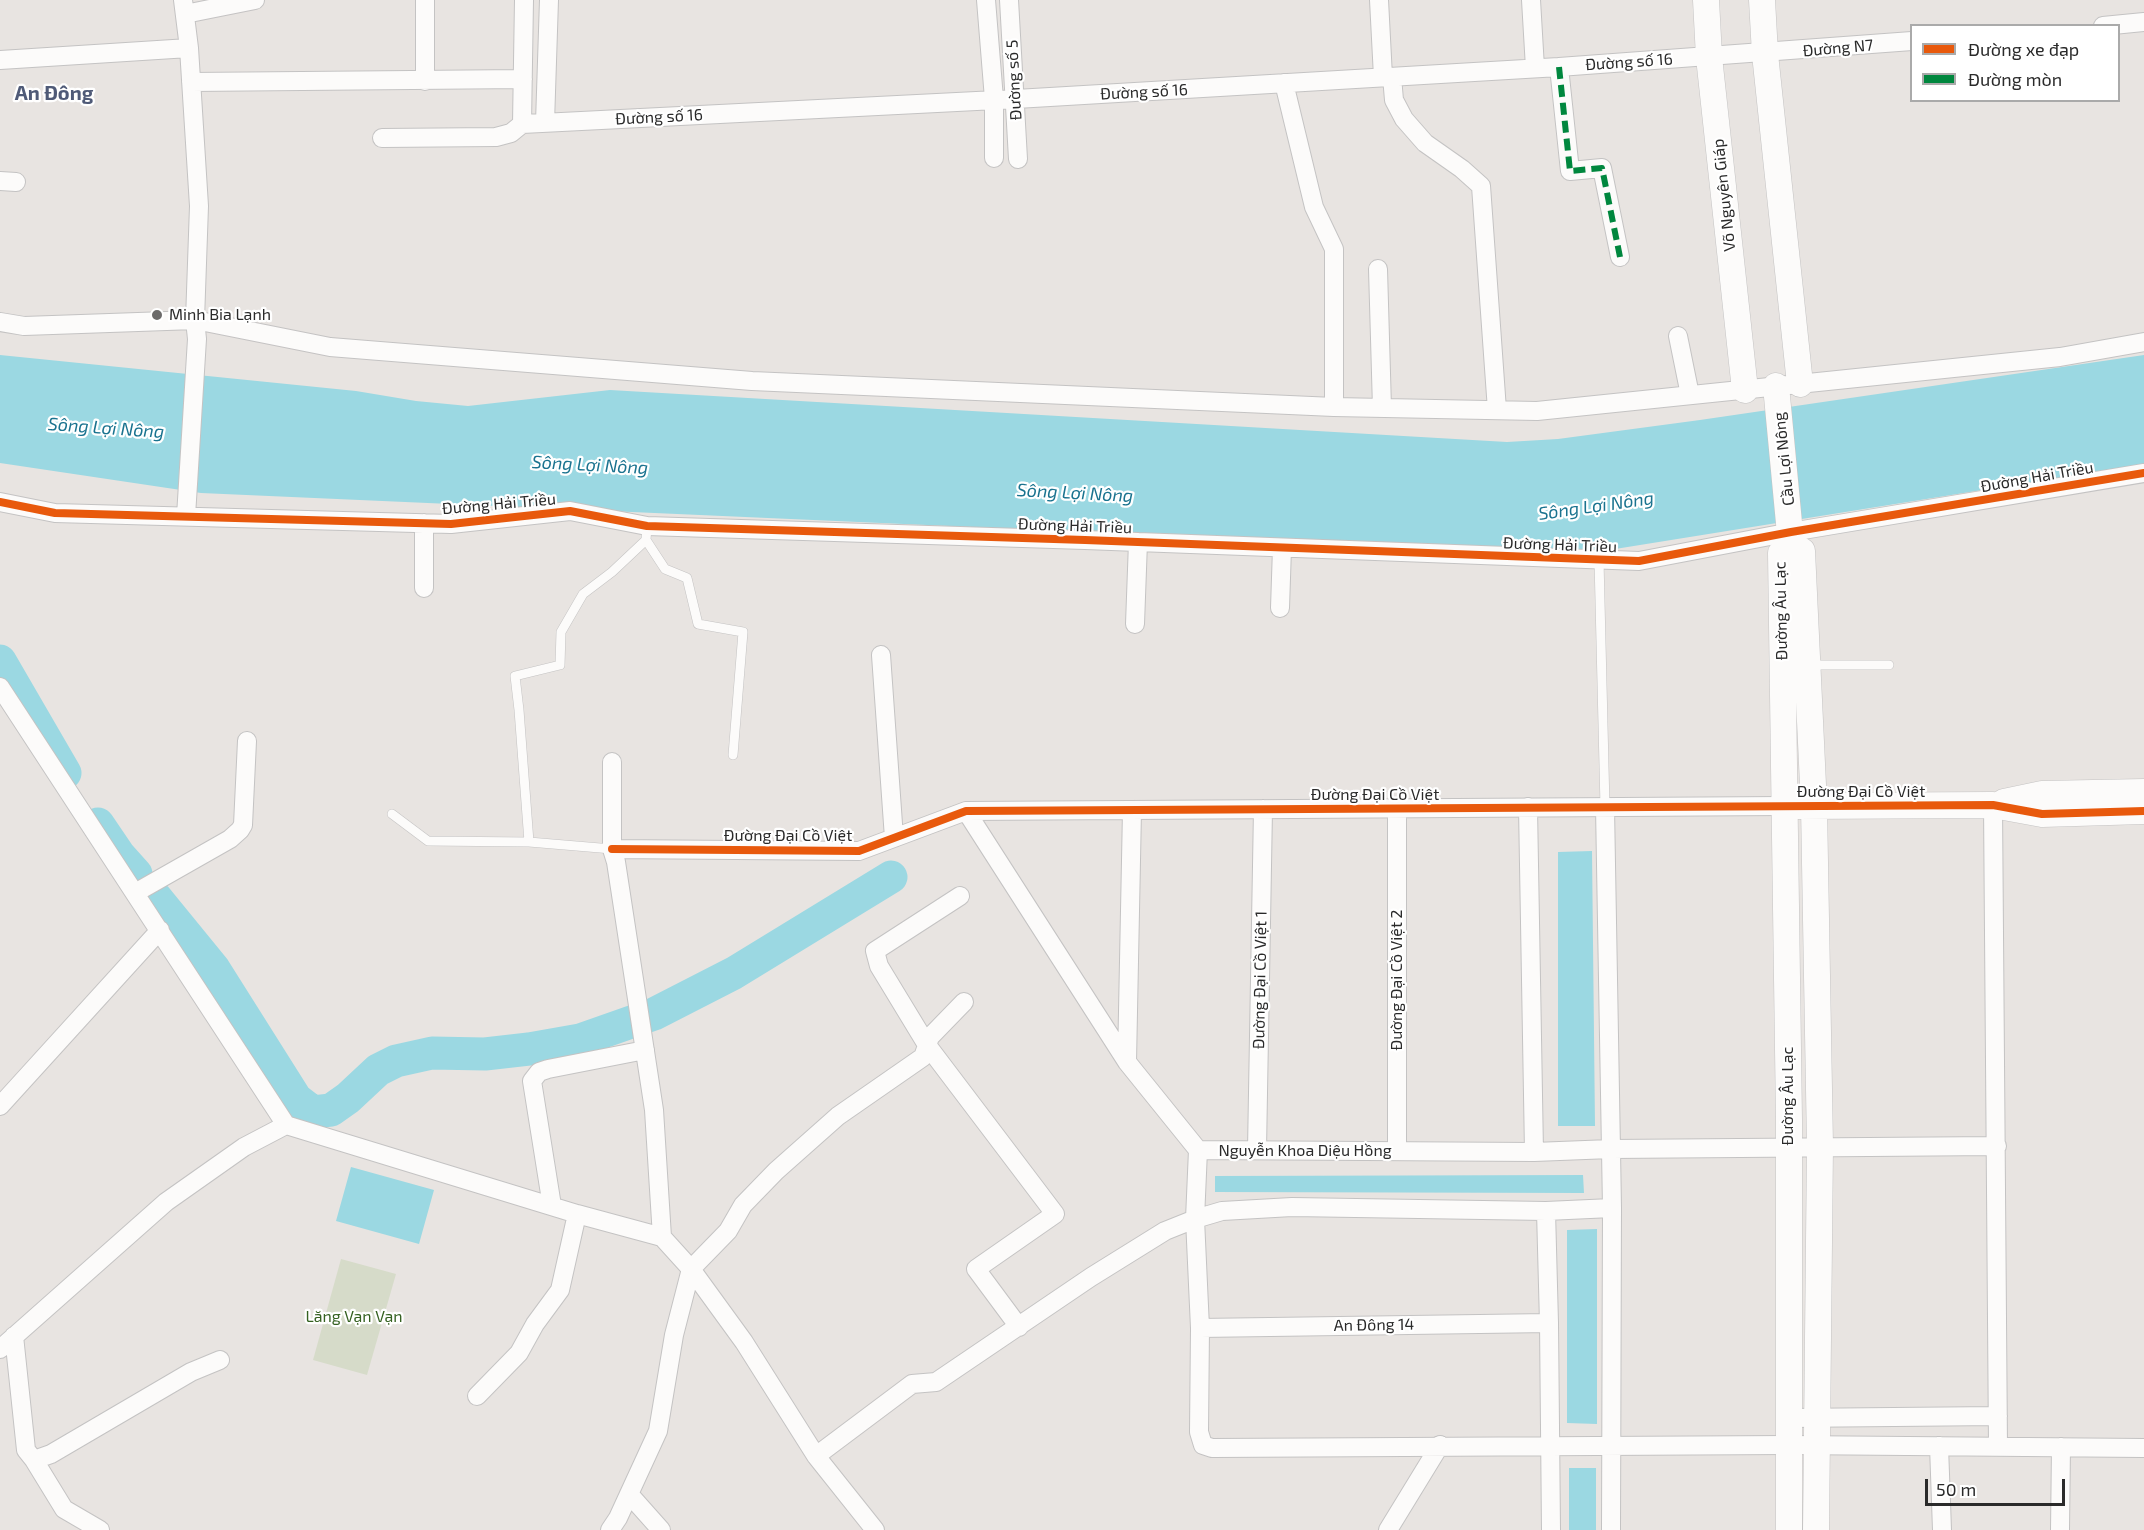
<!DOCTYPE html>
<html>
<head>
<meta charset="utf-8">
<style>
	body { margin:0 }
	#map { position:relative; width:2144px; height:1530px; overflow:hidden; background:#e8e4e1; font-family:"Exo 2",sans-serif }
	canvas { display:block }
	.legend { position:absolute; left:1910px; top:24px; width:210px; height:78px; box-sizing:border-box; background:#fff; border:2px solid #aaa; margin:0; padding:8px 10px; list-style:none; font-size:18px; color:#2a2a2a }
	.legend li { display:flex; align-items:center; gap:12px; height:30px }
	.legend b { width:30px; border:2px solid #aaa }
	.scale { position:absolute; left:1925px; top:1479px; width:140px; height:27px; box-sizing:border-box; border:3px solid #2a2a2a; border-top:0; padding-left:8px; font-size:18px; line-height:21px; white-space:nowrap; color:#2a2a2a; -webkit-text-stroke:4px #fff; paint-order:stroke }
</style>
</head>
<body>
<div id="map">
<canvas width="2144" height="1530"></canvas>
<ul class="legend">
<li><b style="height:8px;background:#e8590c"></b>Đường xe đạp</li>
<li><b style="height:8px;background:#00873e"></b>Đường mòn</li>
</ul>
<div class="scale">50 m</div>
</div>
<script>
const ctx = document.querySelector('canvas').getContext('2d');
ctx.lineJoin = 'round';
function fill(path, color) { ctx.fillStyle = color; ctx.fill(path, 'evenodd'); }
const poly = rows => new Path2D(rows.map(r => 'M' + r).join(''));
function stroke(path, color, width, dash) { ctx.strokeStyle = color; ctx.lineWidth = width; ctx.lineCap = dash ? 'butt' : 'round'; ctx.setLineDash(dash || []); ctx.stroke(path); }
function drawText(font, color, halo, rows, align = 'center') {
  ctx.font = font + ' "Exo 2",sans-serif'; ctx.lineWidth = 4.5; ctx.setLineDash([]); ctx.textBaseline = 'middle'; ctx.strokeStyle = halo; ctx.fillStyle = color; for (const [text, x, y, turn = 0] of rows) {
    ctx.save(); ctx.translate(x, y); ctx.rotate((+turn || 0) * Math.PI / 180); ctx.textAlign = isNaN(turn) ? turn : align; if (halo) ctx.strokeText(text, 0, 0); ctx.fillText(text, 0, 0); ctx.restore();
  }
}
fill(poly([
	[341,1259,396,1274,367,1375,313,1360]
]), '#d6dbc9');
fill(poly([
	[0,355,356,391,416,401,468,406,610,390,1507,442,1558,439,1700,420,2144,355,2144,464,1584,554,201,493,0,463],
	[1592,851,1595,1126,1558,1126,1558,852],
	[351,1167,434,1190,419,1244,336,1221],
	[1583,1175,1584,1193,1215,1192,1215,1176],
	[1597,1229,1597,1424,1567,1423,1567,1230],
	[1569,1468,1596,1468,1596,1530,1569,1530]
]), '#9bd8e2');
stroke(poly([
	[0,661,65,773],
	[98,824,119,855,136,874],
	[156,898,214,969,296,1099,313,1112,331,1110,348,1098,378,1070,396,1061,432,1053,485,1054,529,1049,580,1040,654,1014,734,973,891,877]
]), '#9bd8e2', 33);
const lane = poly([
	[646,540,665,569,687,578,698,624,743,632,733,755],
	[1599,560,1605,807],
	[1810,665,1889,665],
	[392,814,428,841,529,842],
	[612,849,529,842,519,710,515,676,560,665,561,632,583,594,612,572,646,540,647,526]
]);
const street = poly([
	[183,0,189,48,199,206,195,320,197,339,186,516],
	[986,0,994,99,994,158],
	[1009,0,1018,159],
	[1379,0,1383,77],
	[1531,0,1535,68],
	[185,14,255,0],
	[2103,26,2144,22],
	[0,60,189,48],
	[1559,67,1570,171,1602,168,1620,257],
	[1392,77,1394,100,1404,119,1425,143,1462,169,1481,186,1497,410],
	[425,81,425,0],
	[191,82,523,79],
	[1284,83,1314,207,1334,249,1334,407],
	[545,123,549,0],
	[522,124,1016,99,1559,67,1912,41],
	[522,124,524,0],
	[382,138,496,137,511,133,522,124],
	[0,181,16,182],
	[1378,269,1382,408],
	[0,322,24,326,195,320,330,347,752,381,1334,407,1537,411,2060,357,2144,342],
	[1678,336,1690,395],
	[0,502,55,513,451,524,570,511,647,526,1085,540,1639,561,1791,532,2144,473],
	[424,523,424,588],
	[1280,608,1282,548],
	[1135,624,1138,542],
	[881,655,894,838],
	[0,687,286,1125,577,1214,662,1237],
	[1993,805,1998,1446],
	[1528,807,1534,1152],
	[1605,807,1612,1208,1611,1530],
	[1397,808,1397,1151],
	[966,811,1127,1062,1198,1150,1534,1152,1611,1149,1997,1146],
	[612,849,859,851,966,811,1784,806],
	[135,893,230,839,240,830,243,825,247,741],
	[960,896,875,951,879,966,927,1045,1055,1214,976,1269,1019,1327],
	[1127,1062,1132,810],
	[0,1106,160,930],
	[1198,1150,1195,1219,1200,1328,1199,1432,1203,1445,1212,1448,1789,1445,2144,1448],
	[1257,1150,1263,809],
	[552,1206,532,1081,539,1072,548,1069,645,1050],
	[1546,1211,1549,1323,1551,1530],
	[1200,1328,1549,1323],
	[14,1336,26,1450,34,1460,51,1454,191,1372,220,1360],
	[0,1349,166,1202,244,1147,286,1125],
	[477,1396,519,1353,535,1324,560,1290,577,1214],
	[1789,1418,1998,1416],
	[1939,1446,1942,1530],
	[816,1456,912,1384,936,1382,1091,1277,1165,1231,1195,1219,1222,1211,1292,1207,1546,1211,1612,1208],
	[34,1460,64,1509,100,1530],
	[629,1494,661,1530],
	[610,1530,618,1518,658,1431,674,1335,691,1269,662,1237,654,1110,616,862,612,849,612,762],
	[875,1530,816,1456,744,1342,691,1269,728,1231,743,1205,776,1171,838,1116,923,1057,930,1037,964,1002],
	[1388,1530,1440,1445],
	[2060,1530,2061,1447]
]);
const secondary = poly([
	[1706,0,1709,57,1745,390],
	[1762,0,1765,54,1800,384],
	[1776,386,1791,544],
	[1791,544,1802,551,1814,806,1820,1146,1816,1530],
	[2004,802,2042,794,2144,792],
	[1797,806,1993,805,2042,814,2144,811],
	[1789,1530,1789,1120,1781,553,1791,544]
]);
stroke(lane, '#c4c3c3', 10);
stroke(street, '#c4c3c3', 20);
stroke(secondary, '#c4c3c3', 27);
stroke(lane, '#fcfbfa', 9);
stroke(street, '#fcfbfa', 18);
stroke(secondary, '#fcfbfa', 26);
stroke(poly([
	[1559,67,1570,171,1602,168,1620,257]
]), '#00873e', 6, [12, 6]);
stroke(poly([
	[0,502,55,513,451,524,570,511,647,526,1085,540,1639,561,1791,532,2144,473],
	[612,849,859,851,966,811,1993,805,2042,814,2144,811]
]), '#e8590c', 8);
for (const [x, y, r, color] of [
	[157,315,6,"#6c6b6a"]
]) { const dot = new Path2D(); dot.arc(x, y, r, 0, 2 * Math.PI); ctx.fillStyle = color; ctx.fill(dot); stroke(dot, '#fff', 2); }
drawText('16px', '#2a2a2a', '#fff', [
	["Đường N7",1838,48,-5],
	["Đường số 16",1629,62,-4],
	["Đường số 5",1014,80,-93],
	["Đường số 16",1144,92,-3],
	["Đường số 16",659,117,-3],
	["Võ Nguyên Giáp",1724,195,-96],
	["Cầu Lợi Nông",1784,459,-96],
	["Đường Hải Triều",2037,477,-10],
	["Đường Hải Triều",499,504,-5],
	["Đường Hải Triều",1075,526,2],
	["Đường Hải Triều",1560,545,2],
	["Đường Âu Lạc",1781,611,-91],
	["Đường Đại Cồ Việt",1861,792],
	["Đường Đại Cồ Việt",1375,795],
	["Đường Đại Cồ Việt",788,836],
	["Đường Đại Cồ Việt 1",1260,980,-89],
	["Đường Đại Cồ Việt 2",1397,980,-90],
	["Đường Âu Lạc",1788,1096,-90],
	["Nguyễn Khoa Diệu Hồng",1305,1151],
	["An Đông 14",1374,1325,-1]
]);
drawText('16px', '#2a2a2a', '#fff', [
	["Minh Bia Lạnh",169,315]
], 'left');
drawText('16px', '#356121', '#fff', [
	["Lăng Vạn Vạn",354,1317]
]);
drawText('italic 18px', '#1a738f', '#fff', [
	["Sông Lợi Nông",106,428,4],
	["Sông Lợi Nông",590,465,3],
	["Sông Lợi Nông",1075,493,3],
	["Sông Lợi Nông",1596,506,-8]
]);
drawText('bold 20px', '#4f5a77', '#fff', [
	["An Đông",54,93]
]);
</script>
</body>
</html>
